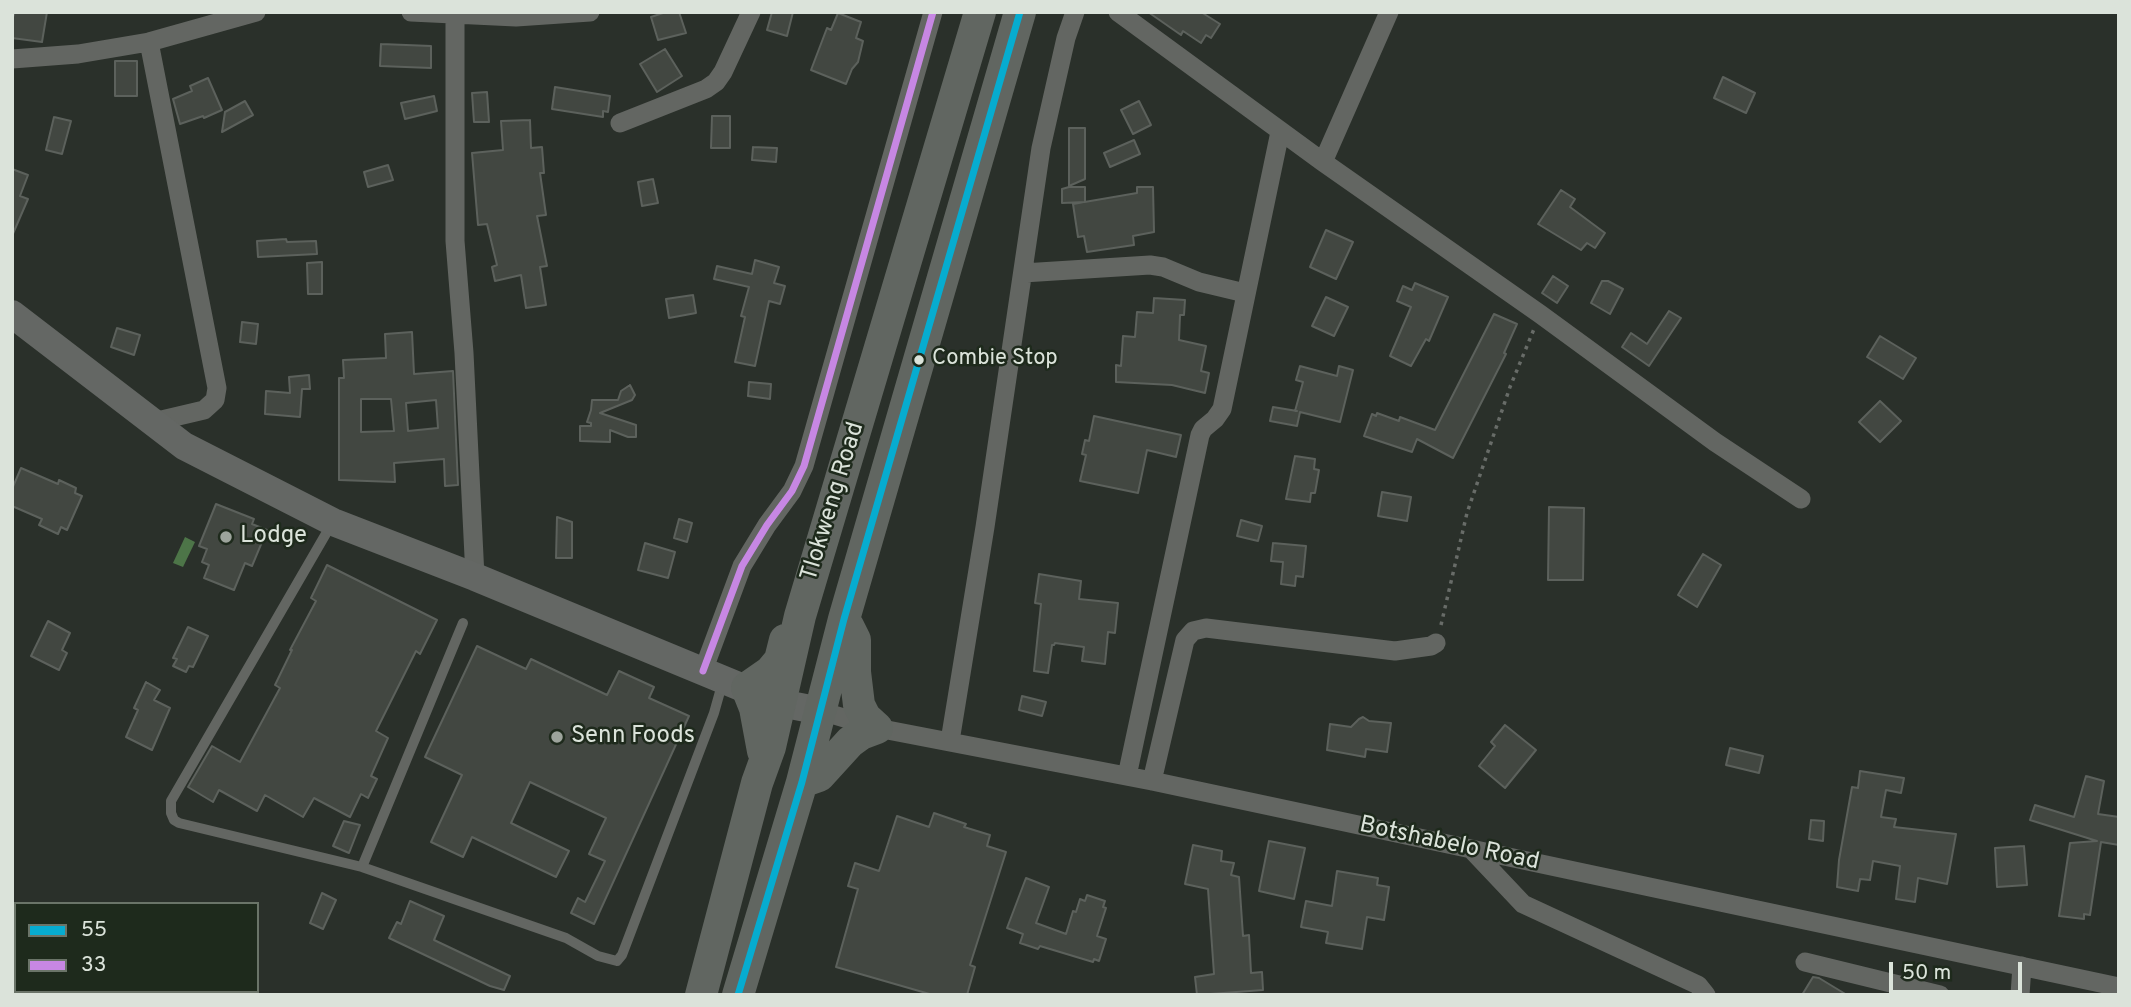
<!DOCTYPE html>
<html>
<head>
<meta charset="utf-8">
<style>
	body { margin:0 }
	#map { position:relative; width:2131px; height:1007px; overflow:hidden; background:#2a302a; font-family:Overpass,sans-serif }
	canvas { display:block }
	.frame { position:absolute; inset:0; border:14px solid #dbe3da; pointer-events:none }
	.legend { position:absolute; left:14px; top:902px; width:245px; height:91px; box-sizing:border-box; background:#1e2a1c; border:2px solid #6a7468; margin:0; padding:9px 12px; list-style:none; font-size:21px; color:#dbe3da }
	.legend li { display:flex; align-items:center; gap:14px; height:35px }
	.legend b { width:35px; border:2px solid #6a7468 }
	.scale { position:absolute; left:1889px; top:962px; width:133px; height:32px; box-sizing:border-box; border:4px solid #dbe3da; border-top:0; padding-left:9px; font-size:21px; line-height:24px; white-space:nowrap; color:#dbe3da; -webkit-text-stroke:5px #1e2a1c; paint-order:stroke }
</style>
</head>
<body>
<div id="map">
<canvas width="2131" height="1007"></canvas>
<div class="frame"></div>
<ul class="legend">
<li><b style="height:9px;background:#06acd0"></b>55</li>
<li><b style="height:9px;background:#c787e3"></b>33</li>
</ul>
<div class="scale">50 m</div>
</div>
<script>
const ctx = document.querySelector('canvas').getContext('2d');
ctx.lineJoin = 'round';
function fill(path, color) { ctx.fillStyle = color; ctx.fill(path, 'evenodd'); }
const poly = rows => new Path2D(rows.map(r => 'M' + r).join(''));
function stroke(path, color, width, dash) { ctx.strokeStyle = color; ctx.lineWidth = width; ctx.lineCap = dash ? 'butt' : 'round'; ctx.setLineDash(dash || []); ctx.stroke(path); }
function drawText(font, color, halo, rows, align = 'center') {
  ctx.font = font + ' Overpass,sans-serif'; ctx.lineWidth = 5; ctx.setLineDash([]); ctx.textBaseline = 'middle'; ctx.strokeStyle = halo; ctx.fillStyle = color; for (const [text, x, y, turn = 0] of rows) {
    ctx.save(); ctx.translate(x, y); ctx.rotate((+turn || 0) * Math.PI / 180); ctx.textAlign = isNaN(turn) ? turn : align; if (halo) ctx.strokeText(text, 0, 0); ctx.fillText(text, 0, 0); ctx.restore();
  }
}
fill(poly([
	[185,537,195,542,183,567,173,563]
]), '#4d7548');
const building = poly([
	[15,12,47,12,42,42,12,38,12,19,15,12],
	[666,12,679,12,686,33,658,40,651,17,666,12],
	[772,12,793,12,787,36,767,30,772,12],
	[1148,12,1201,12,1220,24,1211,38,1206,35,1201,43,1183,31,1181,35,1148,12],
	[838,13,861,22,856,38,863,41,858,62,852,69,846,84,811,70,827,28,831,30,838,13],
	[381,44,431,46,431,68,380,66,381,44],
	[665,49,682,76,657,92,640,64,665,49],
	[115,61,137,61,137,96,115,96,115,61],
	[1723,77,1755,93,1746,113,1714,98,1723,77],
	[208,78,222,110,204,118,203,116,180,124,173,99,192,91,190,86,208,78],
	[555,87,610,96,608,112,603,111,603,117,552,109,555,87],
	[487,92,489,122,474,122,472,93,487,92],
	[434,96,437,111,405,119,401,103,434,96],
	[245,101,253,115,222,132,225,112,245,101],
	[1139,101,1151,125,1133,134,1121,110,1139,101],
	[712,116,730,116,730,148,711,148,712,116],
	[54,117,71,121,62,154,46,150,54,117],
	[530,120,531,148,542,147,544,173,540,173,546,215,537,216,547,266,540,267,546,305,526,308,521,275,495,281,492,267,497,265,487,224,478,225,472,153,503,150,501,121,530,120],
	[1069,128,1085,128,1085,179,1069,186,1069,128],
	[1134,140,1140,154,1110,167,1104,153,1134,140],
	[753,147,777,148,776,162,752,160,753,147],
	[388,165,393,180,368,187,364,172,388,165],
	[12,169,28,175,20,196,28,199,12,236,12,169],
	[653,179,658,203,642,206,638,182,653,179],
	[1069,187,1085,187,1085,202,1062,203,1062,189,1069,187],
	[1137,187,1153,187,1154,232,1133,236,1134,245,1087,252,1084,236,1078,237,1073,204,1137,193,1137,187],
	[1561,190,1575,199,1570,207,1605,233,1595,248,1587,243,1581,250,1538,224,1561,190],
	[1326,230,1353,242,1336,279,1310,267,1326,230],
	[286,239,287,242,316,241,317,254,258,257,257,241,286,239],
	[755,260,779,267,774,283,785,286,780,304,769,301,755,366,735,362,745,317,741,316,749,287,714,279,717,266,752,274,755,260],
	[322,262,322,294,308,294,307,263,322,262],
	[1553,276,1568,286,1557,303,1542,293,1553,276],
	[1602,281,1608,281,1623,289,1610,314,1591,303,1602,281],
	[1415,283,1448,297,1429,341,1426,339,1411,366,1390,356,1411,307,1397,301,1403,286,1412,290,1415,283],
	[693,295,696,313,669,318,666,299,693,295],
	[1326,297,1348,307,1334,336,1312,326,1326,297],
	[1154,298,1185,300,1184,315,1180,315,1179,340,1206,346,1201,371,1209,373,1205,393,1172,385,1116,382,1116,365,1121,366,1123,336,1135,337,1137,312,1153,313,1154,298],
	[1669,311,1681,318,1649,366,1622,347,1631,333,1647,344,1669,311],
	[1494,314,1517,324,1504,353,1506,354,1453,458,1417,439,1412,452,1364,436,1372,414,1376,416,1377,413,1399,421,1400,417,1435,430,1494,314],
	[242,322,258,324,256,344,240,342,242,322],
	[117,328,140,335,134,355,111,347,117,328],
	[412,332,414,374,453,371,458,485,445,486,444,459,394,463,395,482,339,480,339,378,344,378,343,360,386,358,385,334,412,332],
	[361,399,391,399,394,431,361,432,361,399],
	[436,400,438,428,408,431,406,403,436,400],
	[1880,336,1916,358,1903,379,1867,357,1880,336],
	[1300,366,1337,376,1339,366,1353,370,1340,422,1300,412,1297,426,1270,421,1273,407,1297,411,1295,411,1303,382,1296,380,1300,366],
	[309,375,310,389,302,389,300,417,265,414,266,391,290,393,289,377,309,375],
	[749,382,771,384,770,399,748,396,749,382],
	[630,385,635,395,632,400,600,413,636,425,636,437,628,437,610,430,610,442,580,441,580,426,591,426,591,423,587,422,591,410,592,400,618,400,621,391,630,385],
	[1880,401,1901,421,1880,442,1859,422,1880,401],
	[1094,416,1181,435,1176,457,1147,450,1138,493,1080,481,1086,455,1082,454,1085,440,1089,441,1094,416],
	[1295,456,1315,459,1314,469,1319,470,1315,493,1311,493,1310,502,1286,499,1295,456],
	[21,468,58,484,59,480,76,488,75,493,82,496,67,530,61,527,58,534,39,525,42,519,12,506,12,489,21,468],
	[1382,492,1411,497,1407,521,1378,516,1382,492],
	[216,504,254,519,252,524,267,530,252,566,245,563,234,590,204,578,209,565,202,562,207,549,199,546,216,504],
	[1549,507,1584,508,1583,580,1548,580,1549,507],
	[557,517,572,522,572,558,556,558,557,517],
	[679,519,692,523,687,542,674,538,679,519],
	[1241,520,1262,526,1258,541,1237,536,1241,520],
	[645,543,675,552,668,578,638,570,645,543],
	[1273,543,1306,546,1303,577,1296,576,1295,586,1281,584,1283,562,1271,561,1273,543],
	[1703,554,1721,565,1697,607,1678,595,1703,554],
	[327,565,437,620,420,654,416,651,376,731,388,738,371,776,377,779,368,798,361,794,350,817,314,798,303,817,265,795,257,811,219,790,213,802,188,787,212,746,240,762,280,688,275,685,292,650,290,650,316,601,311,598,327,565],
	[1039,574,1081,581,1079,599,1118,603,1115,633,1108,632,1105,664,1082,661,1084,647,1055,643,1054,645,1052,645,1048,673,1034,671,1041,604,1035,603,1039,574],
	[48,621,70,633,62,650,67,653,59,670,31,656,48,621],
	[188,627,208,636,193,667,189,666,186,672,173,666,177,659,173,658,188,627],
	[477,646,526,669,531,659,607,695,619,671,654,687,649,698,689,716,594,924,571,913,578,898,585,902,605,861,589,854,606,818,530,782,511,823,569,851,556,877,472,837,463,857,431,842,462,775,425,757,477,646],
	[146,682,160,690,154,700,170,708,152,750,126,737,138,710,134,708,146,682],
	[1022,696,1046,702,1042,716,1019,710,1022,696],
	[1363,717,1369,721,1391,723,1387,752,1366,749,1365,757,1327,750,1330,724,1351,727,1359,719,1363,717],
	[1505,725,1536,750,1505,788,1479,766,1495,746,1491,742,1505,725],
	[1730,748,1763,756,1759,773,1726,765,1730,748],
	[1860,771,1904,778,1901,793,1886,790,1881,817,1896,819,1894,827,1956,834,1947,884,1918,878,1915,902,1896,899,1900,866,1873,861,1870,880,1860,879,1858,891,1837,887,1839,860,1852,787,1858,788,1860,771],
	[2086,776,2104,781,2098,814,2119,817,2119,845,2101,842,2090,915,2084,914,2084,919,2059,916,2070,843,2097,841,2030,820,2035,805,2074,817,2086,776],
	[934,813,966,824,964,827,990,835,987,846,1006,852,970,965,975,967,967,995,933,995,836,967,858,889,848,886,855,863,879,871,897,816,929,827,934,813],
	[1811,820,1824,821,1823,841,1809,839,1811,820],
	[344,821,360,825,349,853,333,846,344,821],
	[1269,841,1305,848,1294,899,1259,891,1269,841],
	[1193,845,1222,851,1221,861,1234,863,1231,875,1239,877,1243,936,1249,935,1251,973,1262,972,1263,990,1197,995,1195,977,1214,974,1208,889,1185,884,1193,845],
	[2024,846,2027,885,1997,887,1995,848,2024,846],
	[1337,871,1378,878,1377,885,1389,887,1384,920,1367,917,1362,949,1326,943,1328,932,1301,927,1306,901,1332,906,1337,871],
	[1026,878,1049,887,1036,923,1066,934,1073,911,1076,912,1080,899,1085,901,1087,895,1105,901,1103,907,1106,908,1097,936,1106,939,1099,961,1094,959,1093,962,1040,946,1038,949,1020,943,1023,934,1007,928,1026,878],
	[322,893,336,900,323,929,310,923,322,893],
	[410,901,444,916,434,940,510,976,504,990,490,986,389,938,397,922,401,924,410,901],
	[1813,977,1819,978,1847,995,1802,995,1813,977]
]);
fill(building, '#424741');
stroke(building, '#5c615c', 2);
stroke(poly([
	[1441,625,1467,513,1510,387,1534,329]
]), '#686c68', 3.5, [3.5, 5]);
stroke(poly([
	[331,525,171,801,171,813,174,820,179,823,362,867,566,938,598,956,617,961,622,955,714,713,723,681],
	[362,867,463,623]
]), '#636662', 10);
stroke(poly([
	[411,12,516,17,590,12],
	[1118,12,1323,162,1540,314,1715,442,1801,499],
	[455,14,455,241,464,353,475,577],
	[149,42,217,388,215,400,204,410,153,422],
	[12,59,78,54,149,42,256,12],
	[620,123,706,89,716,82,723,72,751,12],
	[1323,162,1389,12],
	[1023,273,1150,265,1163,267,1199,282,1245,293],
	[703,671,742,566,767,525,792,491,804,466,933,12],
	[821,711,877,728,1152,781,2119,987],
	[950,741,985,527,1041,148,1066,38,1075,12],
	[1127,776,1200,435,1203,429,1215,419,1222,409,1280,132],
	[1152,781,1185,640,1193,631,1206,628,1395,651,1431,646,1436,643],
	[1471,849,1523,904,1698,985,1706,995],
	[1805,962,1940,995],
	[2020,995,2022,966]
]), '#636662', 19);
stroke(poly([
	[12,314,184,446,333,522,475,577,765,697,780,703,821,711]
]), '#646764', 28);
stroke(poly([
	[763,751,755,708,747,688,770,672,780,660,785,640],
	[802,782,819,776,850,742,861,734,877,728,865,717,859,705,855,672,855,640,848,626],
	[701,995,757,783,770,747,800,616,980,12],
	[738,995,802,782,844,619,1020,12]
]), '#616661', 32);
stroke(poly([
	[738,995,802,782,844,619,1020,12]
]), '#06acd0', 7);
stroke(poly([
	[703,671,742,566,767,525,792,491,804,466,933,12]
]), '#c787e3', 7);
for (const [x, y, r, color] of [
	[919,360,6,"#dbe3da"],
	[226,537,7,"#9da49c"],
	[557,737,7,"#9da49c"]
]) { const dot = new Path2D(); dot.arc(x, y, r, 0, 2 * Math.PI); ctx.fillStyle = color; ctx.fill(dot); stroke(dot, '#1e2a1c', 2.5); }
drawText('22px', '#dbe3da', '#1e2a1c', [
	["Combie Stop",932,360]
], 'left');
drawText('24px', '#dbe3da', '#1e2a1c', [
	["Tlokweng Road",834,502,-73],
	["Botshabelo Road",1449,845,12]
]);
drawText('24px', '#dbe3da', '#1e2a1c', [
	["Lodge",240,537],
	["Senn Foods",571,737]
], 'left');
</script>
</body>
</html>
